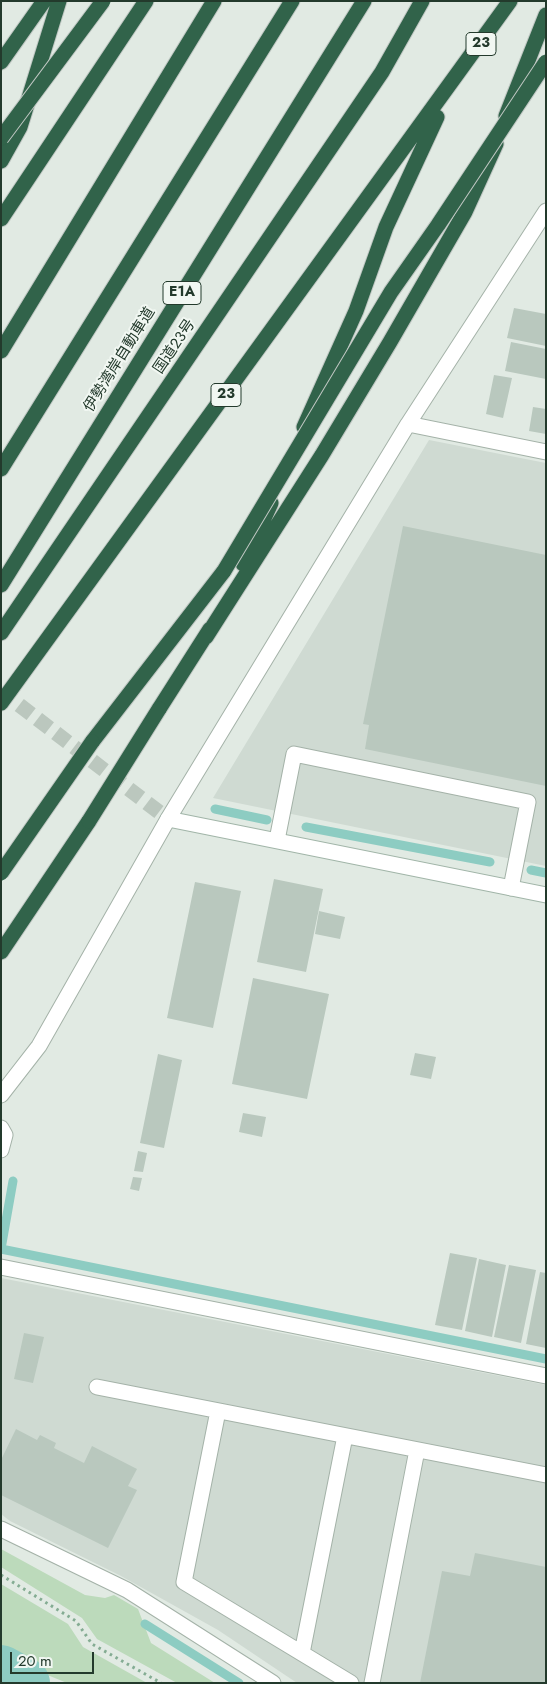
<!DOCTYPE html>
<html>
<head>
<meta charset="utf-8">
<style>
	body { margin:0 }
	#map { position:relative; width:547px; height:1684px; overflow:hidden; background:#e1eae3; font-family:Jost,sans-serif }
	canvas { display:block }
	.frame { position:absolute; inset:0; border:2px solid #233a2c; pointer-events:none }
	.scale { position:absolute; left:10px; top:1652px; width:84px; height:22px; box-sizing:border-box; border:2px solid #233a2c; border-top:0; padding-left:6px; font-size:15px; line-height:18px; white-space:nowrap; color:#233a2c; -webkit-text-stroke:4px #f1f7f2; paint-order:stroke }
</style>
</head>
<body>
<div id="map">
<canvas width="547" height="1684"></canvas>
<div class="frame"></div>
<div class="scale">20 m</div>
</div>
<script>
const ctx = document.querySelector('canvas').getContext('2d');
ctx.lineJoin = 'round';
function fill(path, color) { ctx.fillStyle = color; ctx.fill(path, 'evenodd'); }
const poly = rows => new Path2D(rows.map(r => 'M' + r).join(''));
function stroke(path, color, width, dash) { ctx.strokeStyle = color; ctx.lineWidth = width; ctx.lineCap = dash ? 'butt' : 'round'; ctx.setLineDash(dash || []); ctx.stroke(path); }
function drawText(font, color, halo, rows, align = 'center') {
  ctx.font = font + ' Jost,"Noto Sans JP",sans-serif'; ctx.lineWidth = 4; ctx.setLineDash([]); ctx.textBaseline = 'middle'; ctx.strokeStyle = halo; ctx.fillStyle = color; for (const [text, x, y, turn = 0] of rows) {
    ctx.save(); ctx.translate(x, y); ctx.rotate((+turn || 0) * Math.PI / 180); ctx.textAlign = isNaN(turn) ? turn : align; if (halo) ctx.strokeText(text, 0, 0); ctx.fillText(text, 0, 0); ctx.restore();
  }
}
fill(poly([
	[429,440,546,463,546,866,213,798],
	[1,1278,546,1385,546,1683,297,1683,218,1630,121,1576,10,1521,1,1514]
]), '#cfdad2');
fill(poly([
	[1,1549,85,1595,105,1598,114,1595,138,1609,151,1643,215,1683,177,1683,97,1639,82,1618,1,1567],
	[1,1584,68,1624,83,1647,147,1683,67,1683,1,1656]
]), '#bcdabb');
stroke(poly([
	[215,809,267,820],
	[306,827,490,862],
	[531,870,546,873],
	[13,1181,1,1249,546,1359],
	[145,1624,239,1683]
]), '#8dccc2', 9);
stroke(poly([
	[1,1670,25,1683]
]), '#8dccc2', 50);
fill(poly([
	[514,308,546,314,546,346,507,338],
	[511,342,546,349,546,379,505,371],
	[494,375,512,378,503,418,486,414],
	[533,407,546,409,546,434,529,431],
	[403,526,546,555,546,786,365,749,369,725,363,724],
	[274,879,323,889,306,972,257,962],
	[195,882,241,891,213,1028,167,1018],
	[319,911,345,917,340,939,315,934],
	[253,978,329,994,307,1099,232,1084],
	[415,1053,436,1057,431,1079,410,1075],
	[158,1054,182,1060,164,1148,140,1143],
	[243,1113,266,1117,262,1137,239,1132],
	[138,1151,147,1153,143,1172,134,1171],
	[133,1177,142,1178,139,1191,130,1189],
	[450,1253,477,1258,462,1330,435,1325],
	[479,1259,506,1265,492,1337,465,1331],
	[509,1265,536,1270,521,1343,494,1337],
	[540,1272,546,1273,546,1348,526,1344],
	[24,1333,44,1337,33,1383,14,1379],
	[16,1429,37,1440,40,1435,56,1443,54,1448,84,1463,92,1446,137,1469,128,1486,137,1490,108,1548,1,1495,1,1460],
	[475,1553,546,1567,546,1683,420,1683,442,1571,470,1576]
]), '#b9c8be');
stroke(poly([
	[1,691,168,819]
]), '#bbc7be', 15, [15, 8]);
const lane = poly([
	[277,840,294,754,528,802,511,888],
	[97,1387,546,1475],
	[218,1411,184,1582,351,1683],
	[302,1653,345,1436],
	[372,1683,417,1450]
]);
const street = poly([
	[408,424,546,452],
	[1,1095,39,1046,168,819,408,424,546,211],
	[1,1128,5,1135,1,1150],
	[1,1267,546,1376],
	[1,1529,127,1590,273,1683]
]);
const secondary = poly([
	[168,819,546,895]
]);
const highway = poly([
	[1,62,44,1],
	[506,116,546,15],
	[1,161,20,127,59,1],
	[1,219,146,1],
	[1,351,214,1],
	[304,427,356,311,386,227,437,117],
	[1,469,292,1],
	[243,564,271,503],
	[1,585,364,1],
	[1,633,382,72,422,1],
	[206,637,322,455,390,342,465,212,496,144],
	[1,703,510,1],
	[159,709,210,629],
	[92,742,224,571],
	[1,952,89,821]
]);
stroke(lane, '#a4b2a8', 17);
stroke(street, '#a4b2a8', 17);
stroke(secondary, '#a1b5a8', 17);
stroke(highway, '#c1c8c4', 17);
stroke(poly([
	[1,1575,76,1621,92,1644,161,1683]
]), '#84ac93', 3, [2.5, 4]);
stroke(lane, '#fff', 15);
stroke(street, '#fff', 15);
stroke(secondary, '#fff', 15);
stroke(highway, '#31634a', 15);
const highwayBridge = poly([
	[1,138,103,1],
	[224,571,391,292,438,225,546,62],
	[89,821,159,709],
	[1,873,92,742]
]);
stroke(highwayBridge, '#c1c8c4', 17, []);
stroke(highwayBridge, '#31634a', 15);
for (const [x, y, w] of [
	[481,44,30],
	[182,293,38],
	[226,395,30]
]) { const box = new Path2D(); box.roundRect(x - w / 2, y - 11.5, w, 23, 4); ctx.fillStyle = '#f1f7f2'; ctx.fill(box); stroke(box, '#233a2c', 1); }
drawText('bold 14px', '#233a2c', null, [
	["23",481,44],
	["E1A",182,293],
	["23",226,395]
]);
drawText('15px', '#233a2c', '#f1f7f2', [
	["国道23号",175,347,-56],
	["伊勢湾岸自動車道",120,360,-58]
]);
</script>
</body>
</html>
